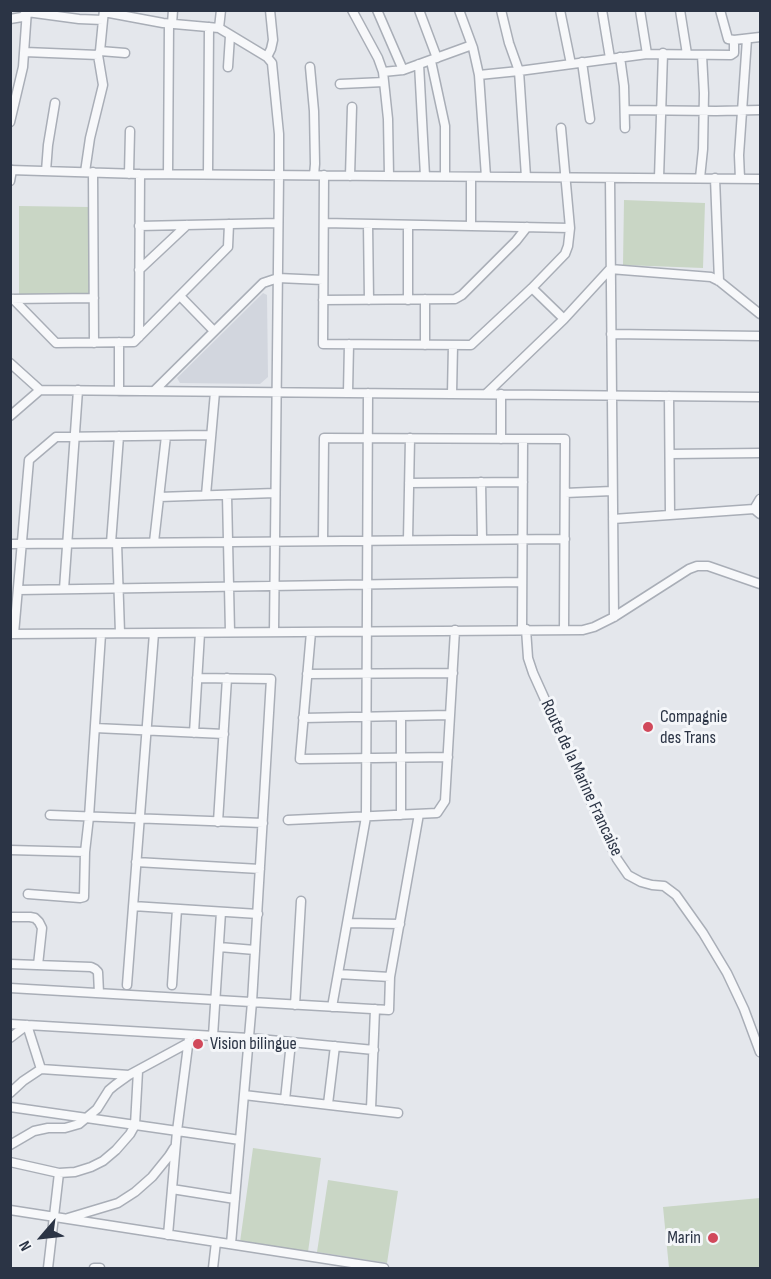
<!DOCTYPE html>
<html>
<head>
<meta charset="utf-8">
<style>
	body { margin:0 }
	#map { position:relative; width:771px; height:1279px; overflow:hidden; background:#e4e7ec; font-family:"Sofia Sans Condensed",sans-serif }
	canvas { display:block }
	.frame { position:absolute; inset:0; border:12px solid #2b3445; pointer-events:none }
	.north { position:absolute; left:12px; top:1207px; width:60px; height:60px; -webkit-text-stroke:4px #f4f6f9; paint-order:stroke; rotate:242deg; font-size:16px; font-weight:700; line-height:24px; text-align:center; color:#2b3445 }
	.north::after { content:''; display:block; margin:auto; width:21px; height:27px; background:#2b3445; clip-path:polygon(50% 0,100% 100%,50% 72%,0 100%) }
</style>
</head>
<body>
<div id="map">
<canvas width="771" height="1279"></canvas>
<div class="frame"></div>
<div class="north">N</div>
</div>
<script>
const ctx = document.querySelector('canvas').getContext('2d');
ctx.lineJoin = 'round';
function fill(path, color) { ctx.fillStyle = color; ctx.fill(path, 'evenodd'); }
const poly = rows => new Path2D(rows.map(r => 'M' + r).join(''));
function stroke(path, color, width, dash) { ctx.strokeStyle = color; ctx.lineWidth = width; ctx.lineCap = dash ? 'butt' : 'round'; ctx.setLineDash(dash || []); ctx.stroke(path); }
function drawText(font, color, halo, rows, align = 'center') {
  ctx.font = font + ' "Sofia Sans Condensed",sans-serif'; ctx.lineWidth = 6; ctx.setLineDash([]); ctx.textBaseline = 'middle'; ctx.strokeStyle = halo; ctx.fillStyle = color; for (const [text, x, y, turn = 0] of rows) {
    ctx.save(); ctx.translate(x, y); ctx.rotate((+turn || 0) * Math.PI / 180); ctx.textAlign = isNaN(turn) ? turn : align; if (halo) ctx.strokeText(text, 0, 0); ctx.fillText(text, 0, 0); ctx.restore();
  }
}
fill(poly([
	[263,293,267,295,268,377,260,384,180,383,177,378]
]), '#d2d6de');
fill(poly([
	[624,200,705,203,703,268,623,265],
	[19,206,89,207,89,295,19,294],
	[253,1148,321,1158,308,1252,240,1242],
	[328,1180,398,1191,387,1263,317,1252],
	[760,1198,760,1268,669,1268,663,1207]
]), '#c9d6c5');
const minor = poly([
	[352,10,378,58,383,72,388,119,389,176],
	[377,10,403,70],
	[419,10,437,58],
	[459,10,473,48,479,75,486,177],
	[501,10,509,43,519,71,526,177],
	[560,10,571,64],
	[602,10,610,58],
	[640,10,647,54],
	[680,10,687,54],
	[720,10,728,39,734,40,760,37],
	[104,12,163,23,219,28,267,57,272,63,279,134,279,175,274,632],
	[10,19,22,17,27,12,79,19,103,20],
	[172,24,173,10],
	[219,28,221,10],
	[100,51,125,53],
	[25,52,98,55,100,51,104,10],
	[267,57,271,49,273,40,270,10],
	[620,57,624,86,625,128],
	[431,61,445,126,445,176],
	[582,62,590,119],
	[419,64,425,176],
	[228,67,230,36],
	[310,67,314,111,315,164,314,175],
	[383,72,403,70,472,45],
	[479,75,519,71,647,54,731,55,734,53,734,40],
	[340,84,384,82],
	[625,110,716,111,760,110],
	[10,122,23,67,27,10],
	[10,170,140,174,760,179],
	[46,171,48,145,55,103],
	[85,172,90,138,103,85,98,55],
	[93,172,94,343],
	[129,174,130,131],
	[168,174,169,24],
	[208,174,209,27],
	[324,175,323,344,471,345,532,288,565,254,568,246,570,228,561,128],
	[350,176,352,107],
	[471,177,471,226],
	[610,178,614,617],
	[659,178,663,53],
	[700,178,703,149,704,93,702,55],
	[715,178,719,281],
	[740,179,739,155,747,39],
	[10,181,12,170],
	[324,223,570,228],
	[368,224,369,300],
	[139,226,278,223],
	[139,270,187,225],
	[532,288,564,319],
	[180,296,214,331],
	[10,299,94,298],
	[13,299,56,343,134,342,228,247,229,224],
	[425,299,425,345],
	[323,300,455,299,462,295,516,241,527,227],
	[408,300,408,225],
	[611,334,760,336],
	[139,337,140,174],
	[10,363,40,390,760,397],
	[119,391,119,342],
	[154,391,263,283,278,278,323,280],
	[348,393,349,344],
	[452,394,453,345],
	[486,394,564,319,610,269,711,277,719,281,760,314],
	[669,396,670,515],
	[10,416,40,390],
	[501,439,501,394],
	[670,454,760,453],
	[481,482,482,539],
	[409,483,523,482],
	[565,493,612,491],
	[206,495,215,392],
	[227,495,230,632],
	[159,497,275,493],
	[754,509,760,499],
	[613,519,754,509,760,514],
	[408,540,410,438],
	[323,541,324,438,565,439,564,630],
	[154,542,166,436],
	[111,543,119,436],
	[117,543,120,633],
	[10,544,565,539],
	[64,589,78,390],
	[18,590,522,582],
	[522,629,523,439],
	[526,629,528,658,533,673,617,859,628,875,641,882,652,885,664,886,676,895,703,933,727,973,744,1009,760,1052],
	[311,632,300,759,448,757],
	[10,634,583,630,594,627,614,617,689,569,697,566,708,566,760,584],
	[14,634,29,460,56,437,211,435],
	[307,674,453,673],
	[197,678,271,679,252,1002,231,1244],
	[303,718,450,715],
	[95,728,224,734],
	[194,733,200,633],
	[50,815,263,823],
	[401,815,401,716],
	[288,820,437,813,445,801,455,630],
	[218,822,227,678],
	[10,850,85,852],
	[136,862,260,869],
	[28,894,80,898,84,897,85,852,89,817,101,634],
	[133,906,258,914],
	[10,917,30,917,35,918,39,922,42,928,38,965],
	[347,923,400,924],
	[219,947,255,950],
	[10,964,91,967,95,969,98,972,99,993],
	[338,974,390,977],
	[127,985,154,633],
	[172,985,177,909],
	[10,988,389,1010,390,977,419,814],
	[295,1005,301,901],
	[332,1007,366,817,368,393],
	[10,1024,249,1038,374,1050],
	[213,1036,221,912],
	[10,1038,27,1025,41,1069],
	[10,1093,23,1081,41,1069,129,1075],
	[244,1095,398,1113],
	[285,1100,291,1042],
	[328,1104,335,1046],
	[10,1107,240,1140],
	[371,1109,375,1009],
	[10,1145,34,1131,48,1128,65,1128,79,1124,97,1109,109,1090,115,1085,129,1075,188,1043],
	[10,1162,59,1173,75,1172,91,1167,103,1161,116,1150,130,1134,135,1125,138,1071],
	[172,1189,235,1199],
	[10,1210,384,1268],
	[68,1218,118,1203,135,1192,152,1177,169,1156,174,1148],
	[168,1235,177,1131,189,1038],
	[48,1268,59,1173],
	[94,1268,100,1268],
	[213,1268,216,1242]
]);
stroke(minor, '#a9aeb7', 11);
stroke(minor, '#f7f8fa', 8);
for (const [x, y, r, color] of [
	[648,727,6,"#d1495b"],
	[198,1044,6,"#d1495b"],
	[713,1238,6,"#d1495b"]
]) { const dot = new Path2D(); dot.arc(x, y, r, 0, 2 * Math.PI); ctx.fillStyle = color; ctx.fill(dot); stroke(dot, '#f4f6f9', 2); }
drawText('18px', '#2b3445', '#f4f6f9', [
	["Compagnie",660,717],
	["des Trans",660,738],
	["Vision bilingue",210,1044],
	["Marin",701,1238,"right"]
], 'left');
drawText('18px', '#2b3445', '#f4f6f9', [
	["Route de la Marine Francaise",581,778,65]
]);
</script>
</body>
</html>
